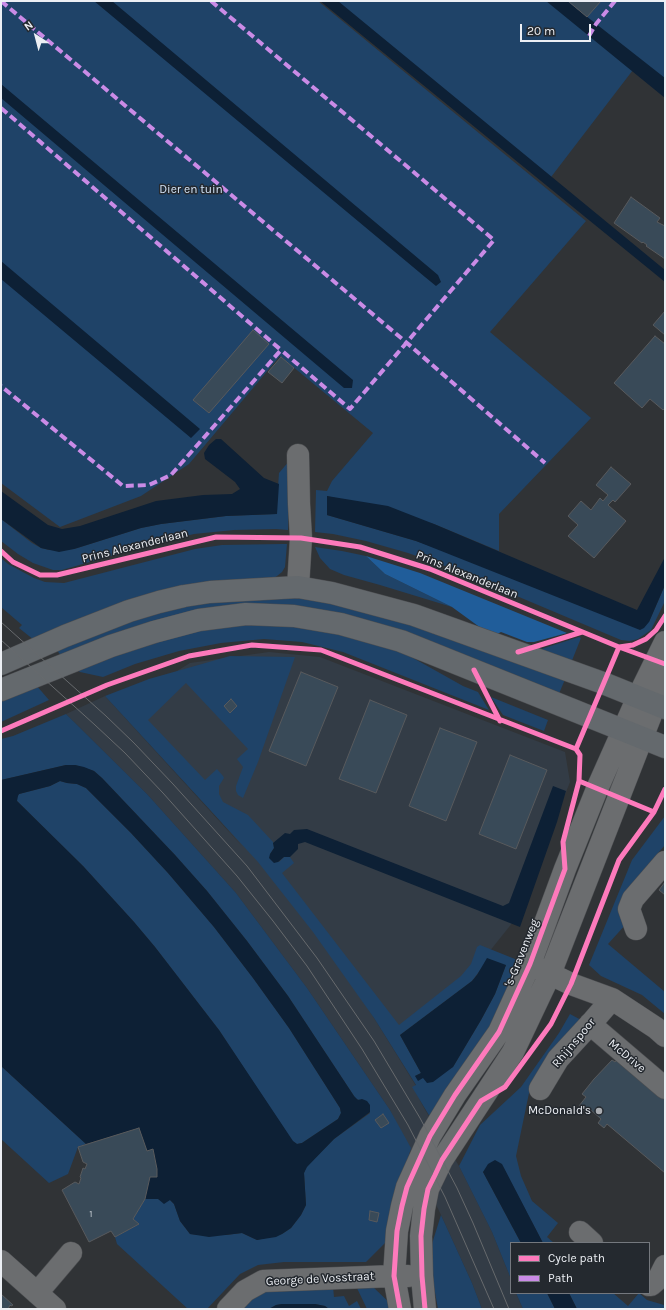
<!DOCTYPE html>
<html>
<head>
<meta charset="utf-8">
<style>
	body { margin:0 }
	#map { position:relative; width:666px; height:1310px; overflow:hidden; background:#303336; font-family:Karla,sans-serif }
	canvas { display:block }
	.frame { position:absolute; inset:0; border:2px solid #eceff4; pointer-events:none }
	.legend { position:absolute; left:510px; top:1242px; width:140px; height:52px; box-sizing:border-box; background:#24292f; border:1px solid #74787e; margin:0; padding:5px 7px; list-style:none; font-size:12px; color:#eceff4 }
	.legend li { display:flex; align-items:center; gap:8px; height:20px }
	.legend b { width:20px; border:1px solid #74787e }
	.north { position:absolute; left:16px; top:16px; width:40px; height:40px; -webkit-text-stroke:3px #24292f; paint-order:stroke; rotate:324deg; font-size:11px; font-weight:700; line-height:16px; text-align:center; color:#eceff4 }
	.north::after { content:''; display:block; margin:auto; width:14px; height:18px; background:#eceff4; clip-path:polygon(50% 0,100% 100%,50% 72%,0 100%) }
	.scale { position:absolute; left:520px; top:24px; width:71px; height:18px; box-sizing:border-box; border:2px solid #eceff4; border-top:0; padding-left:5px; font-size:12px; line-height:14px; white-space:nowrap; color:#eceff4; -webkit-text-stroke:3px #24292f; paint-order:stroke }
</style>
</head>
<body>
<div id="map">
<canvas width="666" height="1310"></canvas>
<div class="frame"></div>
<ul class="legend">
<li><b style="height:5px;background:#fd7abc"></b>Cycle path</li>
<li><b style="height:5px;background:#ca8be6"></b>Path</li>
</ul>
<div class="north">N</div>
<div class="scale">20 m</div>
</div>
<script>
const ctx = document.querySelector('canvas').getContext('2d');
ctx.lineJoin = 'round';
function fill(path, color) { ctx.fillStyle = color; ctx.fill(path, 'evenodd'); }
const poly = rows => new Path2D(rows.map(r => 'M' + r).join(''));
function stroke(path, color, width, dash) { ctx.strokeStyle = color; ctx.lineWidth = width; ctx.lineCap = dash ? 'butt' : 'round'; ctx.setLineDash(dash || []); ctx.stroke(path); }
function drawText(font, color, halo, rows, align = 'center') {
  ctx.font = font + ' Karla,sans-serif'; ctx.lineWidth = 3; ctx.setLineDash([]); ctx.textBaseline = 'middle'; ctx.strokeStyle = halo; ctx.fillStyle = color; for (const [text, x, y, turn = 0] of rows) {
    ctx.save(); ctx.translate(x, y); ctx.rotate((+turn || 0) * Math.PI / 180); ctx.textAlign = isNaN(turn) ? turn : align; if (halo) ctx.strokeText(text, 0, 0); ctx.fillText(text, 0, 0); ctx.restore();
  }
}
fill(poly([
	[269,652,320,657,565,752,570,782,517,917,457,992,394,1040,357,992,374,1018,416,1086,413,1087,424,1108,459,1166,492,1232,511,1279,511,1293,516,1293,523,1309,482,1309,472,1283,441,1215,390,1110,307,988,236,893,147,794,66,714,105,696,242,846,120,706,190,663]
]), '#333c46');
fill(poly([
	[1,1,318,1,586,221,490,332,591,418,499,514,499,551,434,524,327,496,327,515,416,541,649,622,665,585,665,601,651,630,638,639,630,641,621,640,448,567,408,553,366,541,333,534,315,532,316,490,327,491,332,481,373,433,280,356,189,464,141,496,60,527,1,483],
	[328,1,665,1,665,88,636,66,548,181],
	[290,460,288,530,276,529,234,530,194,534,149,545,62,570,53,570,33,563,18,554,1,541,1,519,32,543,41,548,49,550,74,549,141,528,161,524,226,516,276,514,279,473],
	[282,544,287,544,285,567,282,572,277,576,272,579,34,640,19,628,22,625,1,607,1,558,8,564,34,578,45,582,64,583,195,549,222,545],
	[315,547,342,551,366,556,385,574,452,607,380,585,344,575,330,569,320,558],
	[295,596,371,611,566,677,558,696,316,609,62,657,56,649,171,606],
	[296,622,397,649,463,686,478,692,489,710,343,652,302,642,264,639,221,643,179,651,135,664,103,677,80,672,76,669,119,651,227,623],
	[579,637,581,638,571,663,538,650],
	[230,656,295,657,258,762,243,798,238,795,236,791,236,786,243,767,237,759,248,749,186,683,148,720,205,780,217,769,223,776,224,778,219,786,219,794,223,802,248,815,273,842,274,848,270,854,279,862,284,857,290,857,294,863,282,873,399,1025,461,976,471,964,477,947,480,945,520,961,490,1029,430,1117,412,1087,416,1085,374,1018,313,932,258,862,105,696,149,679],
	[506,965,495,994,481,1020,453,1067,423,1078,415,1076,421,1073,400,1035,472,981,481,969],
	[36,685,49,700,1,722,1,701],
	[491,697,548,720,544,731,503,715],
	[66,714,147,794,236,893,307,988,390,1110,411,1148,405,1169,389,1239,366,1262,284,1262,258,1265,240,1274,207,1309,188,1309,117,1244,115,1237,139,1224,133,1219,145,1199,158,1199,170,1200,174,1204,180,1221,190,1234,199,1235,226,1235,242,1233,257,1240,282,1234,291,1228,301,1215,306,1205,304,1173,306,1167,334,1139,370,1113,360,1100,355,1099,354,1096,288,996,247,941,207,891,175,855,102,778,94,771,75,765,66,765,1,780,1,739,13,736],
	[60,781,67,783,77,784,86,788,131,833,168,873,214,927,253,978,289,1028,340,1108,341,1113,338,1119,302,1143,297,1144,292,1141,219,1030,155,947,134,922,83,866,17,801,17,796,19,794,50,786],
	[665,816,665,845,641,873,642,882,627,923,608,944,665,992,665,1014,642,995,601,976,589,965,632,860],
	[570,1014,583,1021,536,1078,529,1093,516,1156,521,1176,532,1201,558,1223,547,1237,554,1243,543,1243,501,1164,483,1172,521,1243,511,1243,511,1279,492,1232,459,1166,480,1125,521,1087,559,1033],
	[1,1066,86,1144,78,1147,68,1174,49,1183,1,1139],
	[441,1215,472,1283,482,1309,438,1309,433,1281,431,1247],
	[356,1286,372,1286,396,1309,367,1309],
	[333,1287,334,1297,344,1296,349,1306,357,1301,361,1309,329,1309,325,1306,315,1304,282,1304,276,1305,269,1309,243,1309,256,1294,267,1290],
	[516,1293,547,1293,555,1309,523,1309],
	[569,1293,613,1293,628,1306,639,1293,647,1300,664,1305,665,1303,665,1309,577,1309]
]), '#1f4368');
fill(poly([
	[366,556,420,573,567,633,534,642,527,642,501,632,495,635,485,631,452,607,385,574]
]), '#205d9a');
fill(poly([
	[94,1,112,1,438,275,441,282,436,286,425,277],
	[320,1,338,1,665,270,665,282],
	[546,1,567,1,665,78,665,98],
	[1,84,353,380,352,388,344,388,1,98],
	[1,261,200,429,191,438,1,279],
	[216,439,221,439,264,478,279,484,277,514,226,516,161,524,141,528,74,549,59,552,41,548,1,519,1,491,48,525,62,529,80,526,156,501,203,495,232,494,240,489,235,482,205,459,204,453,209,445],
	[327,496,388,506,434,524,637,610,665,557,665,585,649,622,644,628,640,630,416,541,327,515],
	[66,765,75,765,84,767,94,771,102,778,175,855,207,891,247,941,288,996,354,1096,358,1100,362,1099,367,1101,370,1105,370,1112,334,1139,307,1167,304,1173,306,1205,301,1215,291,1228,282,1234,276,1237,257,1240,242,1233,209,1237,190,1234,180,1221,174,1204,170,1200,164,1204,158,1199,145,1199,150,1177,157,1169,153,1150,147,1151,139,1128,86,1144,1,1066,1,780],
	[60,781,67,783,77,784,86,788,131,833,168,873,214,927,253,978,289,1028,340,1108,341,1113,338,1119,302,1143,297,1144,293,1141,219,1030,155,947,134,922,83,866,17,801,18,796,19,794,50,786],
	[553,786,566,791,557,822,520,927,305,842,298,844,298,849,290,857,284,857,278,862,274,863,269,858,270,854,274,848,273,843,285,833,290,834,294,830,307,829,503,906,509,903],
	[487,958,506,965,495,994,481,1020,453,1067,433,1082,427,1083,423,1078,418,1081,415,1076,421,1073,400,1035,472,981,477,975],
	[495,1160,502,1164,543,1243,521,1243,483,1172,488,1164],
	[547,1293,569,1293,577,1309,555,1309],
	[282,1304,315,1304,325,1306,329,1309,269,1309,276,1305]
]), '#0d2035');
const building = poly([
	[568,1,601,1,587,17,568,1],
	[631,197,660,218,657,222,665,226,665,259,646,246,647,245,643,242,642,243,614,223,631,197],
	[665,311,665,335,653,325,665,311],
	[253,330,269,344,209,413,193,400,253,330],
	[655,336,665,344,665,408,663,410,650,399,642,408,614,383,655,336],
	[281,357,294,368,282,383,268,372,281,357],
	[611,467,631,484,615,502,613,500,608,505,626,521,594,558,568,536,578,525,568,516,581,501,591,510,600,498,603,501,608,495,596,485,611,467],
	[301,672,338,687,306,766,269,751,301,672],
	[231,699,237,706,230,713,224,706,231,699],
	[370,700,407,715,376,793,339,779,370,700],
	[440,728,477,742,446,821,409,806,440,728],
	[510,755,547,770,516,849,479,834,510,755],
	[665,882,665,895,659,890,665,882],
	[619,1057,665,1096,665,1173,607,1124,604,1128,598,1123,601,1119,590,1109,587,1113,579,1106,586,1097,582,1094,594,1079,612,1060,615,1062,619,1057],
	[383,1114,389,1123,381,1128,375,1120,383,1114],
	[139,1128,147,1151,153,1149,157,1169,157,1177,150,1177,145,1199,133,1219,139,1224,115,1237,111,1231,89,1242,62,1190,75,1182,79,1184,81,1178,80,1177,83,1168,85,1169,87,1164,83,1162,78,1147,139,1128],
	[370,1211,379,1213,377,1222,369,1220,370,1211],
	[1,1294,13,1305,11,1306,10,1305,8,1309,1,1309,1,1294]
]);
fill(building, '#394a58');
stroke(building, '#585a5d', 1);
const minor = poly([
	[298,587,301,538,299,504,298,455],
	[636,929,629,909,633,899,665,862],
	[538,968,571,984,612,999,656,1028,665,1036],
	[590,1024,665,1088],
	[540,1089,558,1059,593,1021,612,999],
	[580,1232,592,1243],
	[1,1261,55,1309],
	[649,1285,651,1285,659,1278,665,1266],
	[37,1293,71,1253],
	[228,1309,245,1291,263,1281,394,1276,408,1276],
	[400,1309,394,1276,397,1231,402,1206,407,1187,430,1136,455,1095,499,1032,530,964,565,869,597,789,638,697,665,642],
	[425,1309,422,1276,421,1236,424,1209,428,1189,442,1160,513,1052,550,974,665,679]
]);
const major = poly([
	[1,664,65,636,129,611,159,602,184,596,210,592,298,587,332,593,414,615,603,683,665,708],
	[1,690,111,646,154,632,199,620,246,614,294,616,341,624,401,641,665,747]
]);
stroke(minor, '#4c4e51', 23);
stroke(major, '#4c4e51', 23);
stroke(minor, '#6b6d6f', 22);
stroke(major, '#64696d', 22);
stroke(poly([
	[1,622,106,716,134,743,173,784,247,866,317,958,374,1041,420,1118,457,1188,473,1223,509,1309],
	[1,640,95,725,125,753,163,793,237,876,273,921,307,966,362,1049,408,1125,445,1197,494,1309]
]), '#676a6d', 1);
stroke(poly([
	[1,1,407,343,545,463],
	[211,1,494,240,350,409,281,350],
	[589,36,596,24,615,1],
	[1,108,281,350,171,475,149,485,123,486,1,386]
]), '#ca8be6', 4, [8, 4]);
stroke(poly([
	[1,551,13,562,40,575,57,575,216,537,301,538,360,547,430,569,619,647,665,664],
	[518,652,582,632],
	[474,670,500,721],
	[1,731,107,685,189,656,252,645,321,650,576,749],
	[576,749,619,647,633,645,646,639,656,630,665,616],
	[579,781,654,812],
	[400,1309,394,1276,397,1231,402,1206,407,1187,430,1136,455,1095,499,1032,530,964,565,869,563,842,579,781,580,755,576,749],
	[425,1309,422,1276,421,1236,424,1209,428,1189,435,1175,442,1160,481,1101,505,1087,551,1024,571,984,619,860,654,812,665,789]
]), '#fd7abc', 5);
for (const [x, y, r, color] of [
	[599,1111,4,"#aaadb2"]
]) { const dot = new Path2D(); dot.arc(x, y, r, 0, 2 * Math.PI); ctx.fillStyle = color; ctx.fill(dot); stroke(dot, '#24292f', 1.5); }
drawText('10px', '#bfc6cd', null, [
	["1",91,1214]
]);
drawText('12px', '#d3e4f8', '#24292f', [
	["Dier en tuin",191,190]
]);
drawText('12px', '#eceff4', '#24292f', [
	["Prins Alexanderlaan",135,546,-14],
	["Prins Alexanderlaan",467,575,22],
	["'s-Gravenweg",522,953,-68],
	["Rhijnspoor",574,1043,-50],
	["McDrive",627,1056,40],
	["George de Vosstraat",320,1279,-3]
]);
drawText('12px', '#eceff4', '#24292f', [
	["McDonald's",591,1111]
], 'right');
</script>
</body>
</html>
